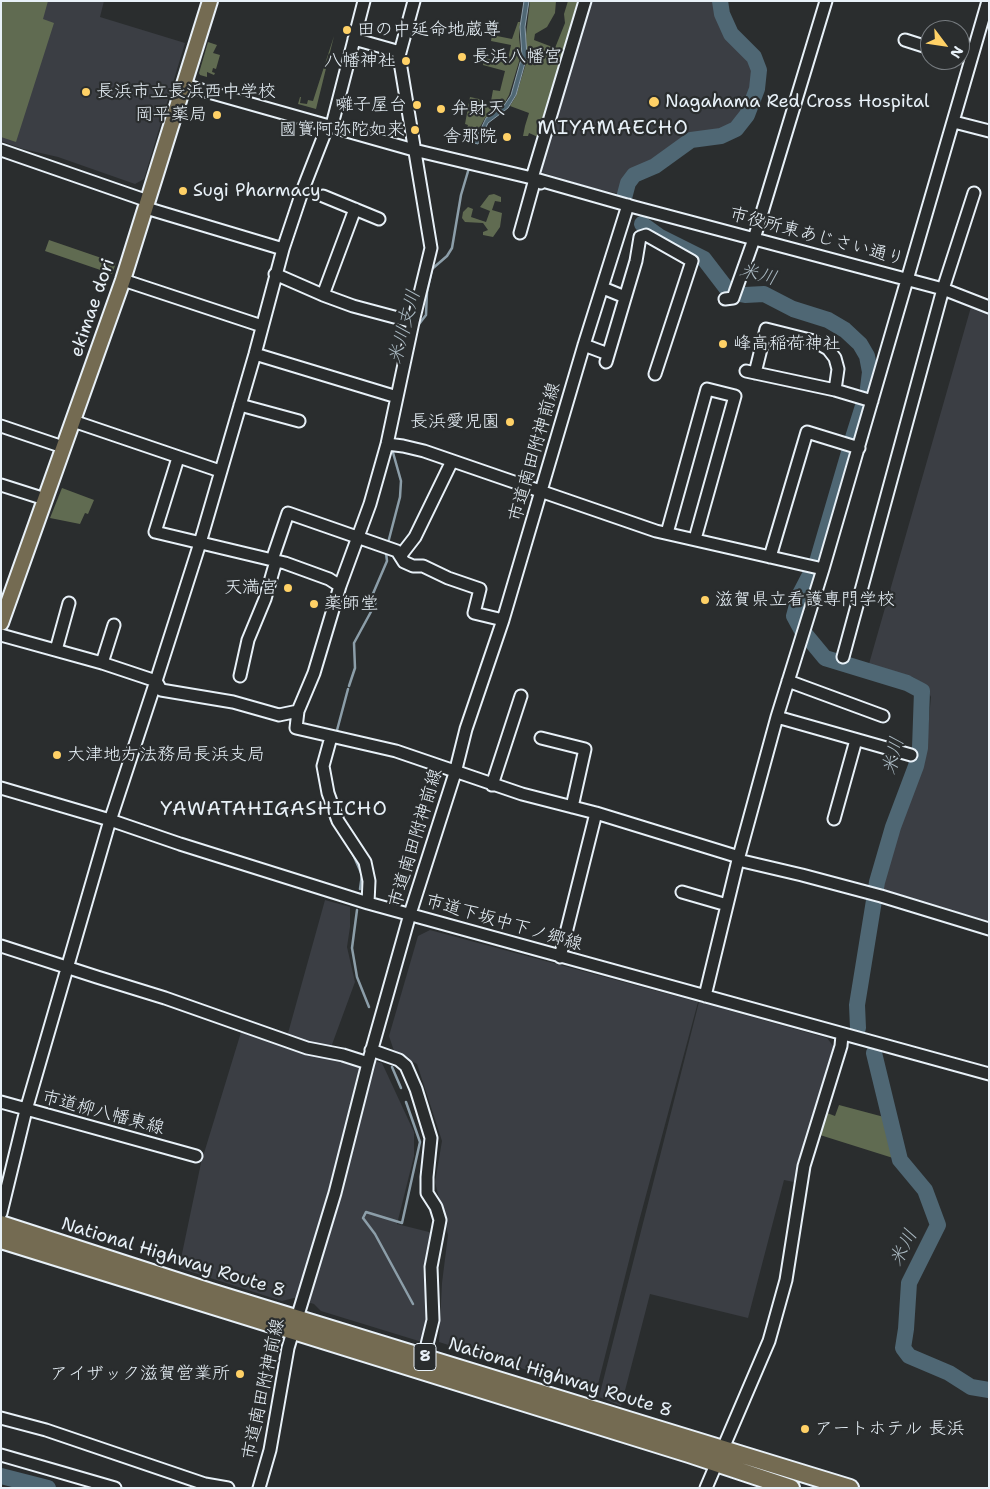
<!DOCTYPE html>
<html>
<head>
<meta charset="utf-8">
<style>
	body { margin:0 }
	#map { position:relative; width:990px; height:1489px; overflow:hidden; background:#2a2d2e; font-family:"Shantell Sans",sans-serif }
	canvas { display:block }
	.frame { position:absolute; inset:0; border:2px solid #e8f1f8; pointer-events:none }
	.north { position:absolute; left:920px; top:20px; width:50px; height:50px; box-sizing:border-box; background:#2a2d2e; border:1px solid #767b7f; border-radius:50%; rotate:121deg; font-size:14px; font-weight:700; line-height:20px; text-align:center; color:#e8f1f8 }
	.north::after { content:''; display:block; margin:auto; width:18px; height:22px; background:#ffd166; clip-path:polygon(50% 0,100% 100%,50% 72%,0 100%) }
</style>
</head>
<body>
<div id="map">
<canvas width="990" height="1489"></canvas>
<div class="frame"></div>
<div class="north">N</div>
</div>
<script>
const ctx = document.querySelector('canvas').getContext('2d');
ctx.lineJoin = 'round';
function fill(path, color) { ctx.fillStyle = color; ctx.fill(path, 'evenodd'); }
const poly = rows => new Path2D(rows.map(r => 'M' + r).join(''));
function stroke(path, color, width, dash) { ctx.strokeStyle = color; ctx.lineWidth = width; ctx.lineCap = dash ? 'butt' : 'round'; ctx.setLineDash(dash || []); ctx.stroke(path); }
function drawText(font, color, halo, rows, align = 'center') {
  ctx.font = font + ' "Shantell Sans","Klee One",sans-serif'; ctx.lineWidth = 4.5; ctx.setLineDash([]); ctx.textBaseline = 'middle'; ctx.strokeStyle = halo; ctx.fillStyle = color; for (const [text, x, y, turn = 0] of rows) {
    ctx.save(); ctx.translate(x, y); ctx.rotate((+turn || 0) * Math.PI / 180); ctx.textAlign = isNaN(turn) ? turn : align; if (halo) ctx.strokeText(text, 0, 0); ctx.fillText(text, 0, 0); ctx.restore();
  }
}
fill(poly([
	[1,1,104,1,100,17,185,43,144,179,135,184,58,157,23,149,1,141],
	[591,1,716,1,719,15,726,32,750,59,756,71,746,110,736,126,728,129,688,135,654,160,634,170,625,181,620,194,589,187,541,172,538,168],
	[971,307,989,312,989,923,880,893,890,850,901,816,925,759,931,697,925,685,913,677,869,664],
	[325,900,350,907,350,927,347,947,355,982,330,1050,382,1063,414,1132,414,1156,397,1224,433,1233,423,1268,427,1301,427,1322,422,1342,321,1311,314,1304,294,1298,282,1301,179,1268,201,1163,242,1029,285,1044],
	[430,930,698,1002,638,1225,596,1392,439,1342,442,1283,448,1235,435,1182,442,1141,417,1064,394,1051,389,1036,418,936],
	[699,1002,827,1038,834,1047,794,1182,784,1180,748,1318,650,1294,621,1406,599,1397]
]), '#3b3e44');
fill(poly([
	[1,1,48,1,43,19,54,23,16,142,1,137],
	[530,1,556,1,555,13,547,27,535,34,534,40,555,48,565,23,564,14,568,1,582,1,538,137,529,133,528,136,523,136,525,126,529,113,510,106,516,96,527,60,526,35],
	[518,22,520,22,519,37,521,55,509,95,504,104,491,101,493,90,500,91,505,71,483,65,484,58,505,62,506,59,508,59,511,45,491,41,492,35,512,39],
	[334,36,316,109,298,104,300,97,301,97,300,103,307,104,308,100,313,101],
	[208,42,217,45,213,53,220,55,216,69,213,68,212,72,215,73,214,75,207,72,207,77,200,75,199,73],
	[470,97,479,99,495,112,485,118,479,129,475,128,475,130,467,128,468,125,465,124],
	[494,194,501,197,501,202,495,201,492,210,502,213,500,227,493,237,483,235,483,232,488,230,483,223,465,222,462,218,463,212,468,207,473,209,471,217,486,222,490,211,480,207,489,195],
	[49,240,116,263,112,274,45,251],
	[62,488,94,500,88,514,85,513,80,524,50,518],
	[839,1105,884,1117,890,1138,893,1158,820,1135,827,1113,835,1116]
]), '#606b51');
const water = poly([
	[524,1,529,1,525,27,527,56,516,95,508,108,488,123,478,144,474,143,486,118,503,107,511,95,522,56,520,27,524,1]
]);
fill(water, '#4f6774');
stroke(water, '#8c9ea9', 1);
stroke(poly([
	[416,328,426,315,427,292,432,269,447,256,452,248,461,195,469,168],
	[388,543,400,497,401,481,392,449],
	[375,604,376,601,372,596,387,561,386,553],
	[349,686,355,668,354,643,373,608],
	[336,734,348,689],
	[326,805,331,820,335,825],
	[352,852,362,875,360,889],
	[357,910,352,948,357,977,369,1007],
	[392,1067,401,1088],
	[406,1102,420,1142,402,1223,366,1212,363,1218,375,1234,413,1304]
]), '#8c9ea9', 2.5);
stroke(poly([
	[624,198,628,183,634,175,655,166,691,140,721,136,736,129,747,115,757,89,759,70,754,57,731,34,722,14,720,1],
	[642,224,660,237,704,259,727,289,730,292,745,295,764,294,793,309,828,320,845,330,860,344,867,356,870,372,868,388],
	[852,441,863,406],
	[817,562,850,449],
	[812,571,800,594,794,616,801,629,825,658,907,683,922,691,920,748,916,766,893,827,877,882,857,1005,858,1028],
	[874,1053,900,1160,925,1190,938,1225,909,1283,906,1329,903,1348,909,1356,949,1373,971,1387,989,1390],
	[1,1476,48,1488]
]), '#4f6774', 16);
const minor = poly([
	[354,39,400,52],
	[905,40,930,48],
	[184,85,414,150,532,178,634,207,943,289,989,307],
	[954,122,989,131],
	[332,125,364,1],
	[1,150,148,201],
	[532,178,585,1],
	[323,196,379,219],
	[146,208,283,249],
	[520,233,535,179,541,183],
	[275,274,323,295,355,209],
	[123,280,262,326],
	[603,288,625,297],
	[323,295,353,306,413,322],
	[725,299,733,298,754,239,826,1],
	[584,345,608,354],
	[255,354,397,397],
	[606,362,636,261,640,237,646,235,692,261,655,374],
	[746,371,835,390,872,401],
	[755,373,766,329,814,341,828,349,835,358,838,369,835,390],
	[240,405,299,421],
	[73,421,220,471],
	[1,426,63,447],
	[387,444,403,446,424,451,656,531,823,569],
	[178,458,155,532,285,563,329,579,340,586],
	[1,485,45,499],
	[667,533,707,389,735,396,695,539],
	[401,555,415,537,452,461],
	[770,557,807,432,859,448],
	[272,560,288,513,397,551,404,562,413,566,423,566,448,578,480,589,474,613,503,620],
	[1,635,102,663,156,681,200,543,255,354,283,249,303,189,328,125],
	[56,650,69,603],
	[843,657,943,289,974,193],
	[102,663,114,625],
	[240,676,248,640,265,599,276,561],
	[156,681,161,690,233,702,279,715,298,711,314,673,340,586,370,504,387,444,413,322,431,248,399,56,414,1],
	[788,681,883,716],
	[298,711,296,728,396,751,522,794,596,813,739,857],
	[777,717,911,755],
	[331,737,323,766,328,793,338,821,365,862,369,881,368,903],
	[541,738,585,749,572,807],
	[492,785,521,696],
	[1,788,110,820,180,844,368,903,989,1074],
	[834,819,856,740],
	[738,860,802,875,881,896,989,929],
	[682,892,727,905],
	[1,946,97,977,165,998,307,1048,343,1055,368,1063],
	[560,957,596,813],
	[705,996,738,860,777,717,823,569,988,1],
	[371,1050,399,1060,406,1066,416,1089,431,1138,427,1177,427,1193,436,1207,440,1220,431,1267,433,1320,424,1357],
	[1,1102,196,1156],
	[1,1213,26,1110,108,827,156,681],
	[1,1418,46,1430,205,1484,228,1488],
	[1,1455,115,1488],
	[259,1488,270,1450,288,1348,335,1193,368,1063,410,914,455,773,466,729,503,620,584,345,628,205],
	[706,1488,769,1341,786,1280,804,1166,841,1046,842,1035]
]);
const major = poly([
	[1,623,123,280,210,1]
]);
const highway = poly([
	[1,1224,211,1292,850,1488],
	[1,1240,689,1454,791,1488]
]);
stroke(minor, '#e8f1f8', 15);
stroke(major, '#e8f1f8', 18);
stroke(highway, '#e8f1f8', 20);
stroke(minor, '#2a2d2e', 11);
stroke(major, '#746b52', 14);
stroke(highway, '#746b52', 16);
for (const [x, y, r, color] of [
	[347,30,5,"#ffd166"],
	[462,57,5,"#ffd166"],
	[406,61,5,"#ffd166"],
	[86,92,5,"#ffd166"],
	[654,102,6,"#ffd166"],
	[417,105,5,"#ffd166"],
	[441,109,5,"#ffd166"],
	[217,115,5,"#ffd166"],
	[415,130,5,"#ffd166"],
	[507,137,5,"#ffd166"],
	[183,191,5,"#ffd166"],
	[723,344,5,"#ffd166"],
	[510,422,5,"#ffd166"],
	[288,588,5,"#ffd166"],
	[705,600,5,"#ffd166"],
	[314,604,5,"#ffd166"],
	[57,755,5,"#ffd166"],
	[240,1374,5,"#ffd166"],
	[805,1429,5,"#ffd166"]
]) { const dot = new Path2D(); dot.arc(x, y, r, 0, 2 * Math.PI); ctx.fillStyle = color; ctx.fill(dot); stroke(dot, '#2a2d2e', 2); }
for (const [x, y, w] of [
	[425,1357,22]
]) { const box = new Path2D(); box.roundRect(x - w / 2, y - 13.5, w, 27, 4); ctx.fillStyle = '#2a2d2e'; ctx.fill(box); stroke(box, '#e8f1f8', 1); }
drawText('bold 16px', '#e8f1f8', null, [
	["8",425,1357]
]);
drawText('18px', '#e8f1f8', '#2a2d2e', [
	["田の中延命地蔵尊",357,30],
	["長浜八幡宮",472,57],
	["八幡神社",396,61,"right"],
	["長浜市立長浜西中学校",96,92],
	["Nagahama Red Cross Hospital",665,102],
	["囃子屋台",407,105,"right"],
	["弁財天",451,109],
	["岡平薬局",207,115,"right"],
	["國寶阿弥陀如来",405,130,"right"],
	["舎那院",497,137,"right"],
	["Sugi Pharmacy",193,191],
	["峰高稲荷神社",733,344],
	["長浜愛児園",500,422,"right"],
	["天満宮",278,588,"right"],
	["滋賀県立看護専門学校",715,600],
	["薬師堂",324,604],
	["大津地方法務局長浜支局",67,755],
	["アイザック滋賀営業所",230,1374,"right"],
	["アートホテル 長浜",815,1429]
], 'left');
drawText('18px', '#e8f1f8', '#2a2d2e', [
	["市役所東あじさい通り",817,237,15],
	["ekimae dori",93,308,-71],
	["市道南田附神前線",535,452,-74],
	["市道南田附神前線",416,838,-73],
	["市道下坂中下ノ郷線",504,923,16],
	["市道柳八幡東線",103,1113,15],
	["National Highway Route 8",173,1258,17],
	["National Highway Route 8",560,1378,17],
	["市道南田附神前線",264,1389,-78]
]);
drawText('italic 19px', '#abbac3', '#2a2d2e', [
	["米川",758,275,15],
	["米川支川",405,327,-75],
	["米川",894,756,-76],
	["米川",904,1248,-63]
]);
ctx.letterSpacing = '1px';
drawText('20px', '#e8f1f8', '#2a2d2e', [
	["MIYAMAECHO",613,129],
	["YAWATAHIGASHICHO",274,810]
]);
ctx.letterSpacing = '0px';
</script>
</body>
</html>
